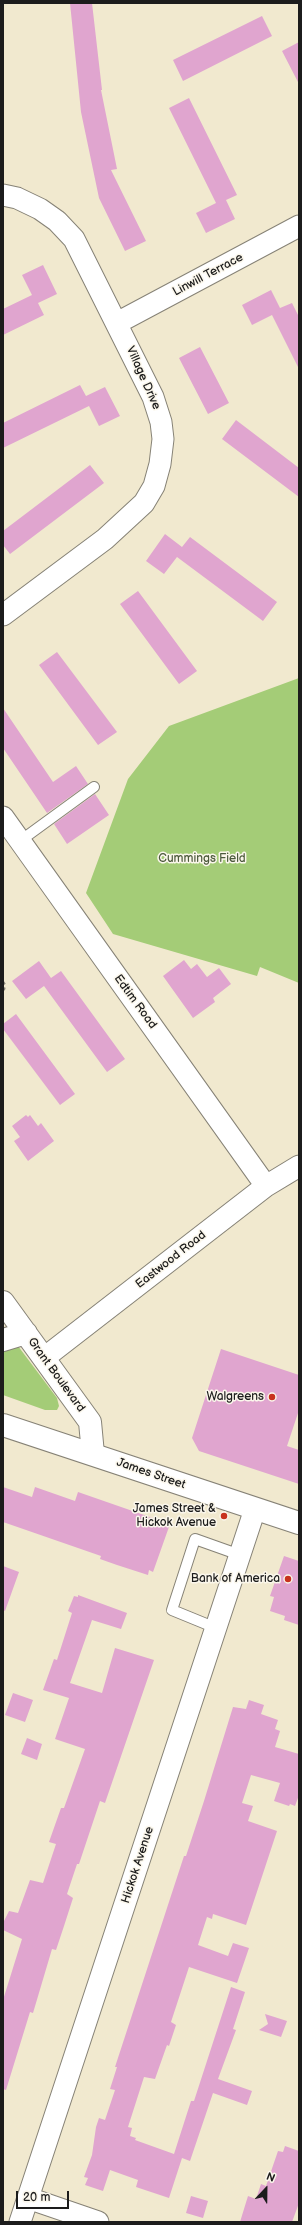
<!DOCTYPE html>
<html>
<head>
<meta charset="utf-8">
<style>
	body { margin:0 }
	#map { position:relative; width:302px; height:2225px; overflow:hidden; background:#f1e9cf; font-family:"Balsamiq Sans",sans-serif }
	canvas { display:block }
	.frame { position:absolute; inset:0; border:4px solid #1c1c1c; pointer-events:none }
	.north { position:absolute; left:246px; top:2169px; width:40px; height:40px; -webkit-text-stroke:3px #fbf7ec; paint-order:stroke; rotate:22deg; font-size:11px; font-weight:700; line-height:16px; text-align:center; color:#1c1c1c }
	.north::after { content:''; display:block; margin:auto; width:14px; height:18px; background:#1c1c1c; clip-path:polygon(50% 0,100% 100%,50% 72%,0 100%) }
	.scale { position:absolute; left:16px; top:2191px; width:53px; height:18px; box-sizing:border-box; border:2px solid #1c1c1c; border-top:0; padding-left:5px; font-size:12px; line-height:14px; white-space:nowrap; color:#1c1c1c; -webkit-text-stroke:3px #fbf7ec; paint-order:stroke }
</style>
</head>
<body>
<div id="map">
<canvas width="302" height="2225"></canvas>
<div class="frame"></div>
<div class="north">N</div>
<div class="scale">20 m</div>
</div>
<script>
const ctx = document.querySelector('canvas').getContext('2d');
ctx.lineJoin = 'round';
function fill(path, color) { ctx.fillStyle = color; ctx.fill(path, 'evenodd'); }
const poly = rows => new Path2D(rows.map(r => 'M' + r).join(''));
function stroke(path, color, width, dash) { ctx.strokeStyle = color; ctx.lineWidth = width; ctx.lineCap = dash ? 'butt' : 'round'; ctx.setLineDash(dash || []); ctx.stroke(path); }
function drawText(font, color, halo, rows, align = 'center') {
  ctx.font = font + ' "Balsamiq Sans",sans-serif'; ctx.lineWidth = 3; ctx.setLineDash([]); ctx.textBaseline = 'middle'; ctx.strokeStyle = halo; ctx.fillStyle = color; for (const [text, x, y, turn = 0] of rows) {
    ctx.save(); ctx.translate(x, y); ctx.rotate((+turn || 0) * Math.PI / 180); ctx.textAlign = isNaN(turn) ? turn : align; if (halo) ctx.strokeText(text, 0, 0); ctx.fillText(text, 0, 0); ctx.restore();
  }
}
fill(poly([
	[299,678,299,983,260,967,257,976,113,934,86,893,128,779,169,726],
	[18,1346,57,1398,59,1406,57,1410,45,1410,3,1395,3,1352]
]), '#a4cc77');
fill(poly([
	[70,3,92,3,102,90,101,90,117,169,111,170,146,241,125,251,99,198,81,112],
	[262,16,272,36,183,81,173,60],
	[299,42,299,84,282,51],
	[189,98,237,195,226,200,235,219,206,233,196,213,216,203,169,108],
	[43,265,57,294,38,303,44,315,3,335,3,309,32,295,22,275],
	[271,290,280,308,292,303,299,317,299,369,272,315,252,325,242,305],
	[200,347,229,403,208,414,179,358],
	[80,385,86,396,105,387,120,416,99,426,89,406,3,448,3,423],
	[236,420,299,468,299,497,222,439],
	[90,465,104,483,10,554,3,545,3,531],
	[165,534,182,547,190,537,277,602,263,621,177,557,164,574,146,561],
	[138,591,197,671,179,684,120,604],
	[57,652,117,732,98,745,39,665],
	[3,708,53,782,76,766,88,784,47,813,3,748],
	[95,794,109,815,67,844,54,824],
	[184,960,191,969,197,964,207,977,219,968,231,984,213,998,215,1002,193,1018,163,976],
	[39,961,51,978,61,971,125,1059,107,1072,44,986,26,999,12,981],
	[16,1014,75,1094,60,1105,3,1029,3,1024],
	[26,1115,28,1117,30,1115,38,1126,41,1123,54,1141,28,1161,14,1141,20,1137,12,1126],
	[221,1349,299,1375,299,1410,287,1446,299,1450,299,1484,199,1451,192,1438],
	[3,1487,32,1497,35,1487,75,1501,78,1492,170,1524,153,1572,149,1570,148,1575,117,1565,100,1559,101,1556,3,1522],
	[284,1556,299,1561,299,1625,284,1620,285,1616,270,1611,274,1597,270,1596],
	[3,1566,19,1572,5,1611,3,1610],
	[78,1595,127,1613,121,1629,92,1620,70,1683,102,1693,115,1648,154,1660,105,1803,100,1801,79,1864,77,1864,67,1894,73,1898,64,1926,56,1950,52,1949,33,2013,30,2012,6,2090,3,2089,3,2000,22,1939,3,1930,3,1923,9,1911,18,1913,30,1880,43,1883,56,1844,49,1842,61,1808,64,1808,85,1749,55,1739,69,1698,43,1690,54,1659,57,1660,72,1613,68,1611,74,1596,78,1597],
	[13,1693,33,1700,25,1722,5,1715],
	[249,1700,264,1705,261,1714,278,1720,275,1729,280,1731,275,1747,299,1754,299,1795,295,1806,290,1804,289,1806,274,1801,280,1783,251,1775,242,1803,253,1806,248,1821,277,1831,246,1925,213,1914,212,1919,207,1917,198,1945,228,1956,233,1943,249,1948,237,1983,189,1967,171,2022,176,2025,169,2046,167,2045,155,2079,144,2077,128,2127,132,2128,130,2136,136,2138,135,2140,174,2154,191,2101,194,2101,231,1987,245,1992,233,2029,236,2030,218,2079,252,2091,247,2105,213,2093,190,2161,182,2158,169,2198,136,2187,138,2180,110,2170,103,2191,85,2185,88,2178,84,2177,92,2155,96,2127,99,2118,105,2120,115,2090,110,2089,117,2067,115,2067,184,1856,186,1856,204,1801,233,1707,246,1709],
	[27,1738,42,1744,37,1760,21,1754],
	[265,2014,287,2021,281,2037,259,2030,268,2024],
	[285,2146,299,2151,299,2203,292,2222,240,2222,248,2196,256,2199,261,2184,266,2186,278,2151,283,2152],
	[191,2196,208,2201,203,2218,186,2213]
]), '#e0a5cf');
const lane = poly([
	[20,841,94,787],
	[216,1628,172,1610,195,1539,240,1555]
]);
const street = poly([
	[3,195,17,198,40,209,57,221,74,239,153,397,161,422,163,439,160,464,154,486,144,503,105,539,3,615],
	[117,323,299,226],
	[3,817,266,1186],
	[44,1358,266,1186,299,1166],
	[28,2198,98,2222],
	[20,2222,255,1509]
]);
const secondary = poly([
	[3,1302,90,1422,93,1454],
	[3,1340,26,1333]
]);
const primary = poly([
	[3,1425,299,1523]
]);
stroke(lane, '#868276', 12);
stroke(street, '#868276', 23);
stroke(secondary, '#868276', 24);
stroke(primary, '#868276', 24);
stroke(poly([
	[3,982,5,985,3,993]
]), '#868276', 2.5, [3, 3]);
stroke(lane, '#fff', 10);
stroke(street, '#fff', 21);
stroke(secondary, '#fff', 22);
stroke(primary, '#fff', 22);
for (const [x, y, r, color] of [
	[272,1397,4,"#c8321e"],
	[224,1516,4,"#c8321e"],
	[288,1579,4,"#c8321e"]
]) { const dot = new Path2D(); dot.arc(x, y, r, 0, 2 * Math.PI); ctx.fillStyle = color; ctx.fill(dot); stroke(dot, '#fbf7ec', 1.5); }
drawText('12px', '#1c1c1c', '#fbf7ec', [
	["Linwill Terrace",208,275,-28],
	["Village Drive",143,378,66],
	["Edtim Road",135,1002,54],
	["Eastwood Road",171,1260,-38],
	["Grant Boulevard",56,1375,54],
	["James Street",151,1474,19],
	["Hickok Avenue",138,1865,-72]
]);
drawText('12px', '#4c5a3c', '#fbf7ec', [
	["Cummings Field",202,859]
]);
drawText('12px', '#1c1c1c', '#fbf7ec', [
	["Walgreens",264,1397],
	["James Street &",216,1509],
	["Hickok Avenue",216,1523],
	["Bank of America",280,1579]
], 'right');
</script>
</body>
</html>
